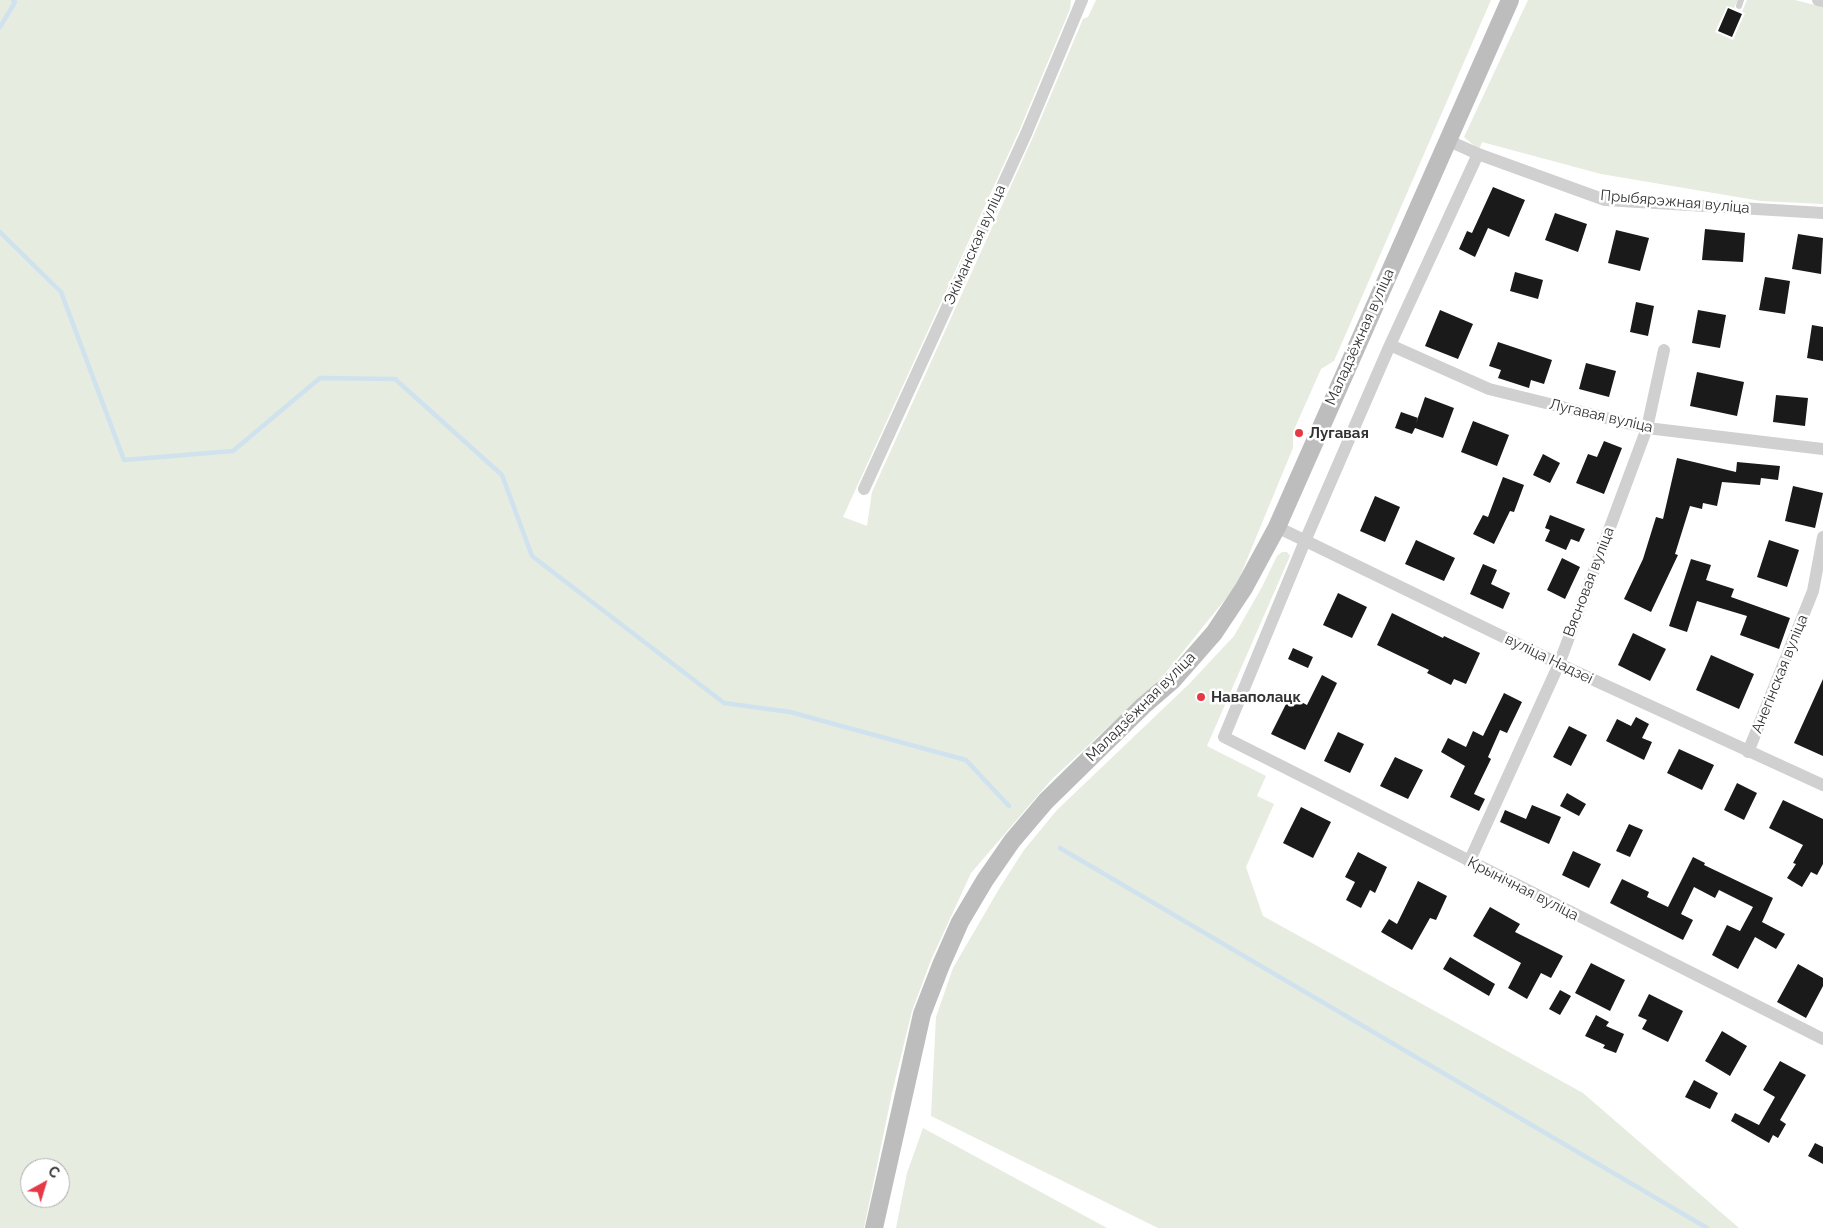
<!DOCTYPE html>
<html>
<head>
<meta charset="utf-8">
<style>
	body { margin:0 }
	#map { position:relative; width:1823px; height:1228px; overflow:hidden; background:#fff; font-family:Raleway,sans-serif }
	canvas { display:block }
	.north { position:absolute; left:20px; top:1158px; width:50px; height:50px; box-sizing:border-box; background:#fff; border:1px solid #adadad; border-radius:50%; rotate:39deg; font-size:14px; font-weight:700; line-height:20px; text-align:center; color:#333 }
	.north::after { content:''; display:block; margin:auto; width:18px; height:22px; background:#e63946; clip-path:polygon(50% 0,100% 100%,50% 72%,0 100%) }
</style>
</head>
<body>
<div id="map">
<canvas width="1823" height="1228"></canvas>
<div class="north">С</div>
</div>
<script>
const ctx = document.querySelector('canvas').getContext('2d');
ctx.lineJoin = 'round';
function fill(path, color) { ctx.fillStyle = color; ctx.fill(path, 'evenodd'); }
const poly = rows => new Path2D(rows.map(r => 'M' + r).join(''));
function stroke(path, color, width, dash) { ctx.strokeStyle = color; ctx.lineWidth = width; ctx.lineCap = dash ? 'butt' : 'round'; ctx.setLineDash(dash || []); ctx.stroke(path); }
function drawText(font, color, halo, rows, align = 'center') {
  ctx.font = font + ' Raleway,sans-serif'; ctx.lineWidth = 5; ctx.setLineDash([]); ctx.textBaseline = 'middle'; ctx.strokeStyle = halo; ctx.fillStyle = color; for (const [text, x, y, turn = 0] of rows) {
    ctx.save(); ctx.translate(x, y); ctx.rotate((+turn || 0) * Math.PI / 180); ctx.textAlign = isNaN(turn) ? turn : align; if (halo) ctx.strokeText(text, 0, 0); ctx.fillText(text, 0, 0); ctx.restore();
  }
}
fill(poly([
	[0,0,1071,0,1070,9,1019,131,843,517,867,526,872,492,1033,137,1083,19,1088,17,1096,0,1491,0,1334,361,1321,369,1293,432,1293,448,1236,586,1164,675,1052,779,971,873,931,960,912,1011,892,1093,864,1228,0,1228],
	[30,1168,60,1168,60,1198,30,1198],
	[1528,0,1738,0,1734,8,1727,6,1715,32,1733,40,1745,13,1742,12,1747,0,1795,0,1823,7,1823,204,1761,201,1601,174,1482,142,1479,150,1464,137],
	[1282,552,1287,552,1290,556,1207,746,1266,776,1257,796,1274,804,1246,867,1263,916,1583,1093,1739,1228,1158,1228,931,1116,936,1017,953,968,999,889,1024,850,1057,810,1189,684,1234,636,1262,587,1277,556],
	[923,1128,1107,1228,896,1228,907,1173]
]), '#e6ecdf');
stroke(poly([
	[0,27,15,2,13,0],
	[0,232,61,292,124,460,233,451,320,378,395,379,502,475,532,556,724,703,790,712,966,760,1009,806],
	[1060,848,1707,1228]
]), '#cfe2ee', 4.5);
fill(poly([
	[1728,8,1742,14,1732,37,1718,31],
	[1493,187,1525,200,1509,237,1488,228,1475,257,1459,249,1467,231,1472,233],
	[1555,213,1587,224,1578,252,1545,240],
	[1705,229,1745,233,1743,262,1702,260],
	[1616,230,1649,238,1640,271,1608,263],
	[1798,234,1823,238,1821,274,1792,269],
	[1515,272,1543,280,1538,299,1510,291],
	[1765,277,1790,281,1785,314,1759,310],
	[1636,302,1654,306,1648,336,1630,332],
	[1440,310,1473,324,1458,359,1425,346],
	[1698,310,1726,315,1720,348,1692,343],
	[1812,325,1823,327,1823,361,1807,358],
	[1498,342,1552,360,1544,384,1531,380,1529,388,1498,378,1501,370,1489,366],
	[1586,363,1616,371,1609,397,1579,389],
	[1697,372,1744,382,1737,416,1690,406],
	[1776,395,1808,398,1805,426,1773,422],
	[1425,397,1454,408,1443,438,1415,428,1412,434,1395,428,1401,412,1418,418,1416,423],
	[1473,421,1509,435,1497,466,1461,452],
	[1604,441,1622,448,1604,494,1576,483,1588,454,1597,457],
	[1543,454,1560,463,1550,483,1533,475],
	[1677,458,1736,472,1737,462,1780,466,1778,480,1761,478,1760,485,1722,482,1717,506,1703,503,1702,509,1690,506,1675,554,1678,555,1651,612,1624,599,1643,559,1656,517,1663,519],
	[1503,477,1524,485,1514,512,1510,511,1494,544,1473,534,1483,515,1488,517],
	[1793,486,1823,493,1815,528,1785,521],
	[1375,496,1400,507,1385,542,1360,531],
	[1550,515,1585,529,1579,542,1571,539,1566,550,1545,541,1550,530,1545,528],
	[1416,540,1455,558,1444,581,1405,564],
	[1769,540,1799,550,1787,587,1757,577],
	[1562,558,1580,567,1565,599,1547,590],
	[1691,559,1711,565,1706,580,1734,589,1731,597,1790,618,1779,649,1740,635,1747,616,1697,601,1687,632,1669,626],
	[1483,564,1497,570,1491,584,1510,593,1503,609,1470,594],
	[1338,593,1367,607,1352,638,1323,625],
	[1392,613,1443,638,1444,636,1480,653,1466,684,1454,679,1451,685,1427,673,1429,670,1377,645],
	[1633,633,1666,649,1650,681,1618,665],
	[1293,648,1313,657,1308,668,1288,659],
	[1711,655,1754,674,1739,709,1696,690],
	[1322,675,1337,683,1305,750,1271,734,1290,696,1307,705],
	[1823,679,1823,756,1794,743],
	[1504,693,1522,702,1507,733,1500,730,1488,757,1491,759,1474,794,1485,799,1479,811,1450,797,1465,766,1441,752,1448,738,1466,747,1473,731,1483,736],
	[1636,717,1649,724,1642,738,1652,742,1644,760,1606,741,1617,719,1631,726],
	[1569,726,1587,735,1571,766,1553,757],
	[1338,732,1364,744,1350,773,1324,761],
	[1679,749,1714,765,1702,790,1667,773],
	[1395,757,1423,770,1408,799,1380,786],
	[1737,783,1757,793,1744,820,1724,810],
	[1567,793,1586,804,1579,816,1560,806],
	[1783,800,1823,819,1823,864,1817,875,1811,872,1802,887,1787,878,1796,864,1793,863,1803,845,1769,828],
	[1532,805,1561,817,1549,844,1500,822,1505,810,1526,819],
	[1301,807,1331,822,1313,858,1283,843],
	[1629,824,1643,830,1630,857,1616,851],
	[1573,851,1601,864,1589,888,1562,875],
	[1358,852,1387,867,1375,893,1370,890,1361,908,1346,900,1355,882,1345,877],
	[1693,857,1705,863,1704,865,1773,898,1762,922,1785,934,1776,949,1755,937,1738,969,1712,955,1727,925,1740,931,1753,907,1719,890,1715,898,1694,887,1681,914,1693,920,1683,940,1610,903,1622,879,1649,892,1647,897,1668,907],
	[1418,881,1447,896,1436,920,1430,918,1412,950,1381,932,1389,919,1397,924],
	[1490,907,1520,924,1515,932,1563,956,1551,978,1541,973,1527,999,1508,988,1521,963,1473,936],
	[1450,957,1495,984,1489,996,1443,969],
	[1591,963,1625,980,1610,1011,1575,993],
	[1798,964,1823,978,1823,986,1806,1018,1777,1002],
	[1560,990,1571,996,1560,1015,1549,1009],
	[1649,994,1683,1011,1668,1042,1642,1029,1647,1020,1638,1016],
	[1596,1015,1609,1022,1606,1026,1624,1034,1616,1053,1603,1048,1605,1045,1585,1036],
	[1722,1031,1747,1046,1730,1076,1705,1061],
	[1780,1061,1806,1075,1780,1120,1786,1124,1778,1138,1773,1135,1769,1143,1731,1121,1735,1113,1759,1125,1775,1097,1763,1090],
	[1694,1080,1718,1093,1710,1109,1685,1097],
	[1815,1143,1823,1147,1823,1164,1808,1156]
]), '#1a1a1a');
stroke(poly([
	[1739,6,1741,0]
]), '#d0d0d0', 6);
stroke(poly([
	[1818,0,1823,1],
	[1447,140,1478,154,1605,200,1823,213],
	[1478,154,1390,345,1305,541,1224,737,1823,1039],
	[1390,345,1489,389,1647,428,1823,449],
	[864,489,1026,134,1082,0],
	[1277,527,1559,664,1823,785],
	[1748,752,1813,591,1823,537],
	[1469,862,1559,664,1647,428,1664,350]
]), '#d0d0d0', 12);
stroke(poly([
	[874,1228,922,1014,941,965,960,922,985,880,1012,841,1046,801,1143,706,1172,681,1214,633,1244,588,1277,527,1510,0]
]), '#bdbdbd', 18);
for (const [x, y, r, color] of [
	[1299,433,5,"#e63946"],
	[1201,697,5,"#e63946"]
]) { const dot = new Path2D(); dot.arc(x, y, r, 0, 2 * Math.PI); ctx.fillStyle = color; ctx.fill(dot); stroke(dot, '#fff', 2); }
drawText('15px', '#333', '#fff', [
	["Прыбярэжная вуліца",1675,202,5],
	["Экіманская вуліца",975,245,-66],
	["Маладзёжная вуліца",1360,337,-66],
	["Лугавая вуліца",1601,416,13],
	["Вясновая вуліца",1589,582,-69],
	["вуліца Надзеі",1549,659,26],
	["Анегінская вуліца",1780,674,-68],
	["Маладзёжная вуліца",1141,707,-45],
	["Крынічная вуліца",1523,889,27]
]);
drawText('bold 15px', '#333', '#fff', [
	["Лугавая",1309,433],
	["Наваполацк",1211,697]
], 'left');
</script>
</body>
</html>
